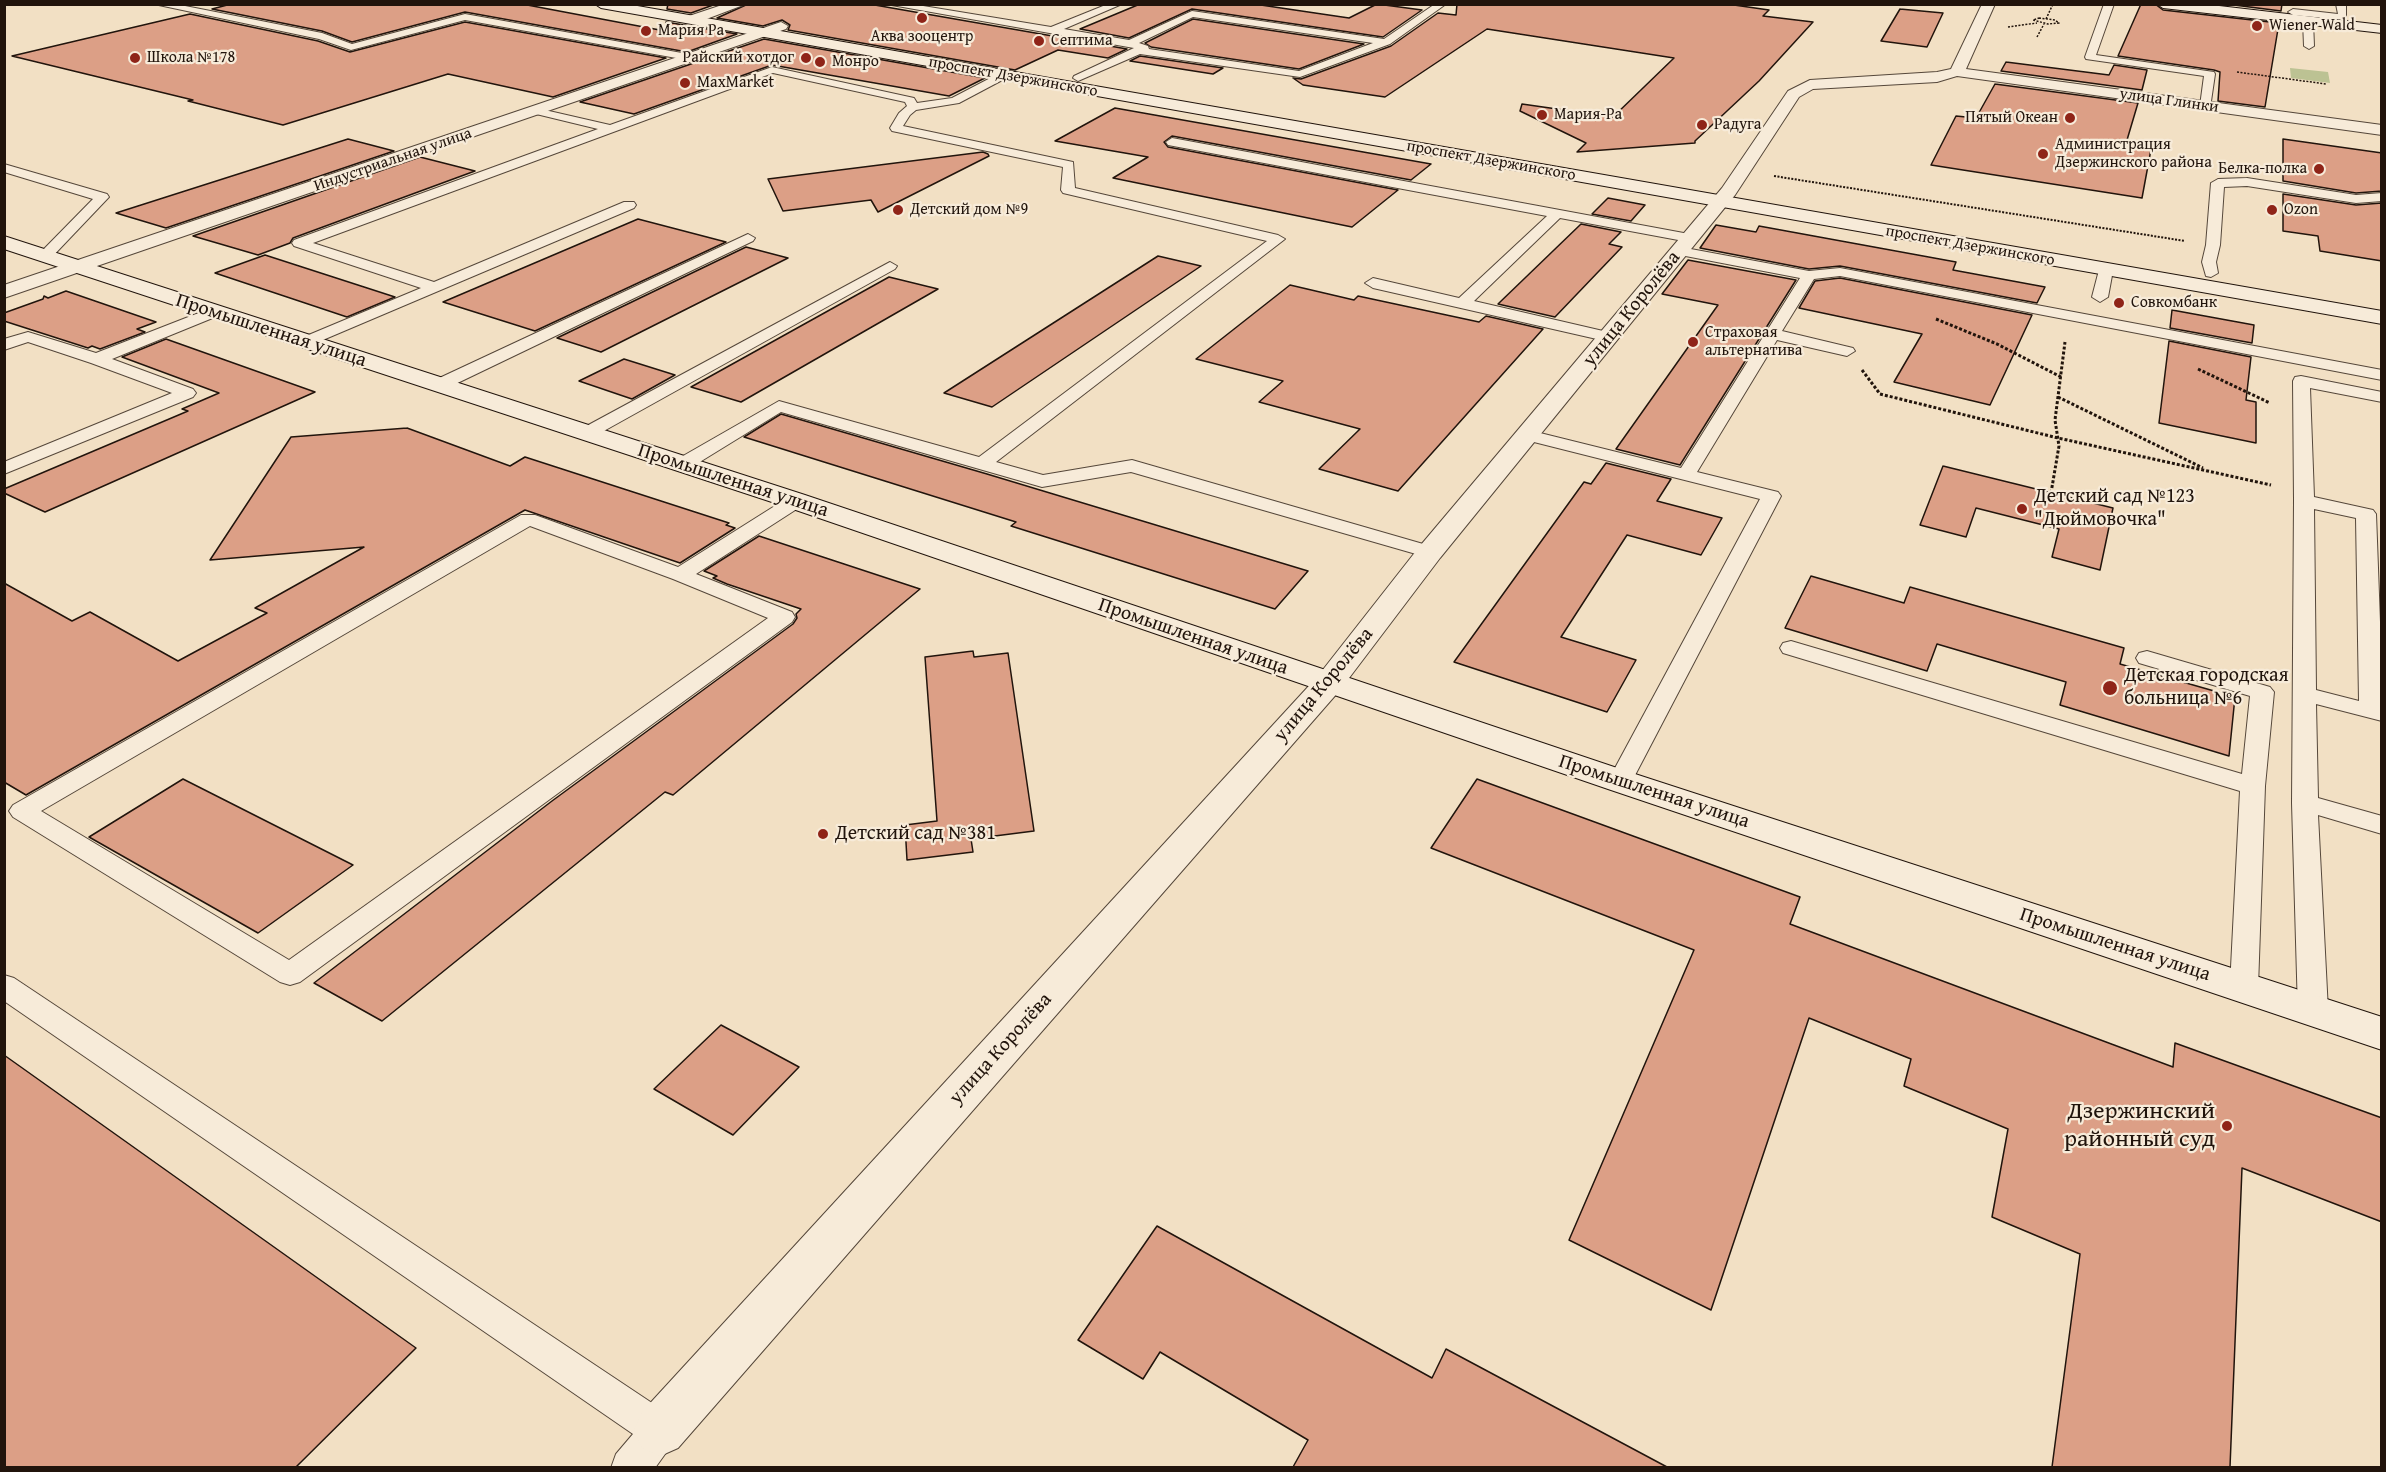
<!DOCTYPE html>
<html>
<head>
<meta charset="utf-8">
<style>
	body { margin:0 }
	#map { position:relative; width:2386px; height:1472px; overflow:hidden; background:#f2e0c4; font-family:"Gentium Book Plus",serif }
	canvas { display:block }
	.frame { position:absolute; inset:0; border:6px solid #21140c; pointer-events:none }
</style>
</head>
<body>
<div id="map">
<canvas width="2386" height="1472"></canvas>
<div class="frame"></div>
</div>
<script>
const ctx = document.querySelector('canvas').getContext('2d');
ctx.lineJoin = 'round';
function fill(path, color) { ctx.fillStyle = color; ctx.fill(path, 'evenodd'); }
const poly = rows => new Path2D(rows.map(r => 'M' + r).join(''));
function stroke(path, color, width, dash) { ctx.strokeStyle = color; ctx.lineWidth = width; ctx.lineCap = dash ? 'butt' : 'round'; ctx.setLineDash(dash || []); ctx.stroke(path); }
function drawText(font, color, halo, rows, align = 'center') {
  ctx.font = font + ' "Gentium Book Plus",serif'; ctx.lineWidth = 4.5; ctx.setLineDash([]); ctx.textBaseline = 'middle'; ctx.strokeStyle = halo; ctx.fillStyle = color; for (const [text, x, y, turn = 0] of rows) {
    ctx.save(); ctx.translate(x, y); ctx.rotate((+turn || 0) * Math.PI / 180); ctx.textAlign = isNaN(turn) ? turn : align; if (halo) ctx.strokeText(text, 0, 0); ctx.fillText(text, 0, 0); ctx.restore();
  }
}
fill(poly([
	[2290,68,2328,72,2330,83,2291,78]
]), '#bcc293');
const building = poly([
	[231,4,522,4,665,31,666,22,737,34,687,52,465,12,352,42,322,31,212,9,231,4],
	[668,4,716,4,691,13,667,9,668,4],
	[748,4,869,4,1127,49,1108,58,1058,50,1015,70,788,30,790,25,782,20,763,26,717,18,748,4],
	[1140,4,1254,4,1349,18,1377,4,1422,10,1383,37,1192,9,1129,38,1080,29,1140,4],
	[1457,4,1727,4,1769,10,1763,16,1813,22,1759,81,1695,141,1695,143,1577,152,1586,143,1520,111,1522,104,1613,117,1674,58,1487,29,1385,97,1303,85,1293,78,1301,79,1391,46,1438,13,1456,15,1457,4],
	[2141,4,2155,4,2163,10,2279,23,2265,107,2218,101,2220,72,2214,70,2118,56,2141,4],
	[2226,4,2282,4,2281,11,2226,4],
	[1900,9,1943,13,1927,47,1881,41,1900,9],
	[190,14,318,41,350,52,465,22,666,58,553,97,448,74,283,125,188,101,193,100,12,56,190,14],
	[1193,19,1364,44,1299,69,1151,47,1145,43,1193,19],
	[764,39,985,78,949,96,772,65,634,114,580,102,764,39],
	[1140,56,1223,68,1213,74,1130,61,1140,56],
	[2006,62,2109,75,2114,65,2147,70,2142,90,2001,71,2006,62],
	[1995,84,2138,103,2127,140,2152,144,2142,198,1931,165,1956,116,1976,118,1995,84],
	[1115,108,1431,164,1411,180,1172,136,1164,142,1168,147,1398,190,1352,227,1113,178,1148,157,1055,141,1115,108],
	[348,139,394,151,166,228,116,213,348,139],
	[2283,139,2382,153,2382,191,2356,193,2283,181,2283,139],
	[983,152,988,154,989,156,878,212,871,200,783,211,768,179,983,152],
	[420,157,475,171,293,238,290,243,258,255,193,236,420,157],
	[2283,194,2356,205,2382,203,2382,261,2320,251,2318,236,2283,231,2283,194],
	[1608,198,1645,205,1631,221,1592,214,1608,198],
	[638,219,726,242,535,331,443,302,638,219],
	[1581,224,1621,232,1609,244,1622,247,1555,317,1498,304,1581,224],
	[1716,225,1756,232,1759,226,1956,262,1953,270,2045,287,2037,303,1840,266,1809,269,1700,248,1716,225],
	[746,247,788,258,601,352,557,338,746,247],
	[265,255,395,297,347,317,215,273,265,255],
	[1158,256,1201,266,992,407,944,393,1158,256],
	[1688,260,1796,280,1680,465,1616,449,1718,305,1662,294,1688,260],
	[889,277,938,289,741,402,691,387,889,277],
	[1840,278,2032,315,1990,405,1894,382,1922,334,1799,308,1815,281,1840,278],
	[1290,285,1354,300,1358,296,1479,322,1486,316,1543,329,1398,491,1319,469,1360,429,1259,402,1283,381,1196,359,1290,285],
	[66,291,156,322,137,329,145,332,100,349,92,346,88,348,4,321,4,313,43,299,44,296,48,298,66,291],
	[2172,310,2254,325,2252,343,2170,328,2172,310],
	[166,339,315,392,45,512,4,493,4,489,188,411,182,409,219,393,122,357,166,339],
	[2169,341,2251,357,2246,400,2256,402,2256,443,2159,423,2169,341],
	[624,359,675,375,632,399,579,381,624,359],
	[781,414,987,474,1308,571,1275,609,1011,526,1016,522,744,437,781,414],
	[407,428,510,466,525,457,729,523,726,525,735,528,680,563,525,510,26,795,4,782,4,583,72,621,90,612,178,661,267,613,255,608,364,547,210,560,291,437,407,428],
	[1606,463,1671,479,1657,501,1722,518,1701,555,1627,535,1561,637,1636,660,1607,712,1454,662,1584,482,1591,484,1606,463],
	[1943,466,2113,508,2100,570,2052,557,2059,529,1976,508,1966,537,1920,525,1943,466],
	[759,536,920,589,673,795,665,792,382,1021,314,983,552,801,793,624,797,618,796,614,801,609,727,584,713,578,717,576,704,571,759,536],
	[1811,576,1904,603,1910,587,2124,648,2120,664,2235,697,2229,756,2060,705,2066,682,1937,644,1927,671,1785,628,1811,576],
	[973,651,974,657,1008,653,1034,831,971,839,973,852,907,860,905,825,937,821,925,657,973,651],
	[183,779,353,865,258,933,89,837,183,779],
	[1477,779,1800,897,1790,924,2173,1067,2175,1043,2382,1118,2382,1222,2242,1168,2230,1467,2052,1467,2080,1254,1992,1217,2008,1129,1904,1086,1911,1059,1809,1018,1711,1310,1569,1240,1694,950,1431,848,1477,779],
	[721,1025,799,1067,733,1135,654,1089,721,1025],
	[4,1055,416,1348,296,1467,4,1467,4,1055],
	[1157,1226,1432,1378,1446,1349,1667,1467,1293,1467,1308,1440,1160,1352,1143,1379,1078,1340,1157,1226]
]);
fill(building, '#dc9f86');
stroke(building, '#21140c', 1.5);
const lane = poly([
	[154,4,175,4,322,33,352,44,465,14,693,55,698,58,693,61,465,20,351,50,319,39,154,4],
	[886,4,911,4,1051,27,1108,4,1122,4,1064,29,1129,40,1192,11,1384,39,1435,4,1446,4,1390,44,1300,77,1140,54,1078,81,1073,78,1074,76,1134,48,886,4],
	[1193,17,1373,43,1299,71,1149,49,1148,46,1139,43,1193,17],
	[2104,4,2114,4,2096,55,2214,72,2215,74,2210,108,2202,108,2200,106,2204,76,2086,59,2085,57,2104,4],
	[2336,4,2346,4,2346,20,2293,15,2288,12,2293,9,2338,14,2336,4],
	[2308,18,2313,21,2314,46,2309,49,2304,46,2303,21,2308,18],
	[772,67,914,98,917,103,952,98,1000,73,1008,73,1008,77,959,103,916,110,910,115,903,126,1073,162,1075,188,1278,235,1285,239,996,462,1043,475,1132,460,1437,548,1440,552,1437,556,1423,556,1131,472,1042,487,781,412,690,468,676,468,674,464,676,460,779,401,979,457,1267,241,1063,193,1061,190,1063,167,892,131,890,128,899,113,907,106,905,102,773,73,313,243,434,282,624,202,634,202,636,205,634,208,311,345,299,345,297,342,299,339,421,288,294,246,292,243,294,240,598,129,532,113,532,109,536,108,610,125,772,67],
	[1172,138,1689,234,1696,238,1689,242,1560,218,1474,301,1616,334,1618,337,1616,340,1610,342,1373,288,1365,283,1373,278,1459,298,1547,216,1168,145,1166,142,1172,138],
	[4,164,107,194,109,197,50,259,40,259,38,256,40,253,93,199,4,172,4,164],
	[2247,178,2356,195,2382,193,2382,201,2356,203,2247,186,2224,187,2220,245,2216,262,2218,273,2211,277,2206,276,2202,262,2206,245,2211,183,2218,179,2247,178],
	[748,234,755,238,753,241,445,389,433,389,430,385,433,381,748,234],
	[1680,247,1809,271,1840,268,2382,370,2382,380,1840,276,1814,279,1782,331,1853,348,1855,351,1847,356,1777,340,1697,472,1778,492,1781,496,1632,781,1629,787,1620,789,1611,787,1608,781,1760,499,1522,439,1519,435,1522,431,1528,430,1681,468,1800,278,1675,254,1673,251,1680,247],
	[890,262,897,266,895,269,593,437,587,438,581,437,578,433,581,429,890,262],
	[2106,266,2113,270,2108,297,2100,302,2092,297,2099,270,2106,266],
	[214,307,222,312,220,315,112,359,193,389,196,393,193,397,4,474,4,462,172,393,91,363,28,342,4,350,4,339,28,332,96,353,214,307],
	[2301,376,2382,392,2382,402,2310,388,2314,497,2373,510,2376,514,2382,676,2382,721,2316,704,2318,798,2382,816,2382,834,2318,815,2328,1011,2323,1019,2313,1023,2303,1019,2298,1011,2292,803,2294,501,2293,381,2295,377,2301,376],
	[2314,509,2356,518,2359,701,2316,690,2314,509],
	[796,495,803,497,806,501,803,505,696,574,792,612,795,617,792,622,300,982,290,985,280,982,13,817,9,811,13,805,521,515,535,515,678,567,789,497,796,495],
	[530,526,673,579,768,618,289,960,41,811,530,526],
	[1791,641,2242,774,2250,696,2139,663,2136,658,2139,653,2147,651,2270,687,2274,692,2265,786,2258,987,2254,995,2244,998,2234,995,2230,987,2240,791,1783,653,1780,648,1783,643,1791,641],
	[4,975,14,978,673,1417,679,1430,673,1443,655,1468,611,1468,616,1454,633,1434,4,1001,4,975]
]);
const street = poly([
	[725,4,746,4,696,23,686,23,684,20,686,17,725,4],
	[1982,4,1995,4,1966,69,2382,125,2382,135,1957,76,1937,82,1813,89,1799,97,1735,195,1440,558,1340,690,678,1448,660,1456,642,1448,634,1430,642,1412,1318,676,1420,546,1722,188,1788,91,1810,80,1937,72,1951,69,1982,4],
	[781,22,788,26,786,29,4,298,4,285,781,22]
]);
const secondary = poly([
	[595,4,626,4,2382,311,2382,324,601,8,595,4],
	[2157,4,2202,4,2382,25,2382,33,2163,8,2157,4],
	[4,236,805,495,1632,773,2382,1017,2382,1050,1608,789,787,507,4,249,4,236]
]);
stroke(lane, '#55473a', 2);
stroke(street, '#55473a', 2);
stroke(secondary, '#21140c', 2);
stroke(poly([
	[2039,18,2055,20,2059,23,2048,24,2033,20,2039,18],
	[2046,19,2053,4],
	[2008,27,2037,23],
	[2037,37,2044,24],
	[2237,72,2326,84]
]), '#21140c', 1.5, [2, 1.5]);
stroke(poly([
	[1774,176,2185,241]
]), '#21140c', 2, [2, 1.5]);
stroke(poly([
	[1936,319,1997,344,2061,377],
	[2198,369,2270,403],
	[1862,370,1880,394,2058,438,2271,485],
	[2058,397,2203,468],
	[2051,493,2059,446,2055,420,2065,342]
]), '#21140c', 3, [3, 2]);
fill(lane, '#f7ebd9');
fill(street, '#f7ebd9');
fill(secondary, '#f7ebd9');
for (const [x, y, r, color] of [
	[922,18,6,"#8f2418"],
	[2257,26,6,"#8f2418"],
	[646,31,6,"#8f2418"],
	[1039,41,6,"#8f2418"],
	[135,58,6,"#8f2418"],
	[806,58,6,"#8f2418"],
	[820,62,6,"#8f2418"],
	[685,83,6,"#8f2418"],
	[1542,115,6,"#8f2418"],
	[2070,118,6,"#8f2418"],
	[1702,125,6,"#8f2418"],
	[2043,154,6,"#8f2418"],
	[2319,169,6,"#8f2418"],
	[898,210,6,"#8f2418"],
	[2272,210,6,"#8f2418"],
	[2119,303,6,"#8f2418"],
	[1693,342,6,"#8f2418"],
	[2022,509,6,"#8f2418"],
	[2110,688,8,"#8f2418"],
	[823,834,6,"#8f2418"],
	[2227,1126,6,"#8f2418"]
]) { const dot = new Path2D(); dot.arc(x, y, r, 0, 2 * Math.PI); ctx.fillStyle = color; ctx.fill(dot); stroke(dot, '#f7ebd9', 2); }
drawText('16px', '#21140c', '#f7ebd9', [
	["Wiener Wald",2269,26],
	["Мария Ра",658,31],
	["Аква зооцентр",922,37,"center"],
	["Септима",1051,41],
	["Школа №178",147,58],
	["Райский хотдог",794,58,"right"],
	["Монро",832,62],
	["MaxMarket",697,83],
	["Мария-Ра",1554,115],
	["Пятый Океан",2058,118,"right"],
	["Радуга",1714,125],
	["Администрация",2055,145],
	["Дзержинского района",2055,163],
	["Белка-полка",2307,169,"right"],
	["Детский дом №9",910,210],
	["Ozon",2284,210],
	["Совкомбанк",2131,303],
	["Страховая",1705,333],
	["альтернатива",1705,351]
], 'left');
drawText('16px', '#21140c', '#f7ebd9', [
	["проспект Дзержинского",1013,77,10],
	["улица Глинки",2169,101,8],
	["Индустриальная улица",393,160,-19],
	["проспект Дзержинского",1491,161,10],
	["проспект Дзержинского",1970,246,10]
]);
drawText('20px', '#21140c', '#f7ebd9', [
	["улица Королёва",1632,309,-51],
	["Промышленная улица",271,331,18],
	["Промышленная улица",733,481,18],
	["Промышленная улица",1193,637,19],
	["улица Королёва",1324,685,-50],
	["Промышленная улица",1654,792,18],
	["Промышленная улица",2115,945,18],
	["улица Королёва",1001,1049,-48]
]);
drawText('20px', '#21140c', '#f7ebd9', [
	["Детский сад №123",2034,497],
	["\"Дюймовочка\"",2034,520],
	["Детская городская",2124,676],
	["больница №6",2124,699],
	["Детский сад №381",835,834]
], 'left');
drawText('24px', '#21140c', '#f7ebd9', [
	["Дзержинский",2215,1112],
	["районный суд",2215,1140]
], 'right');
</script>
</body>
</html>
